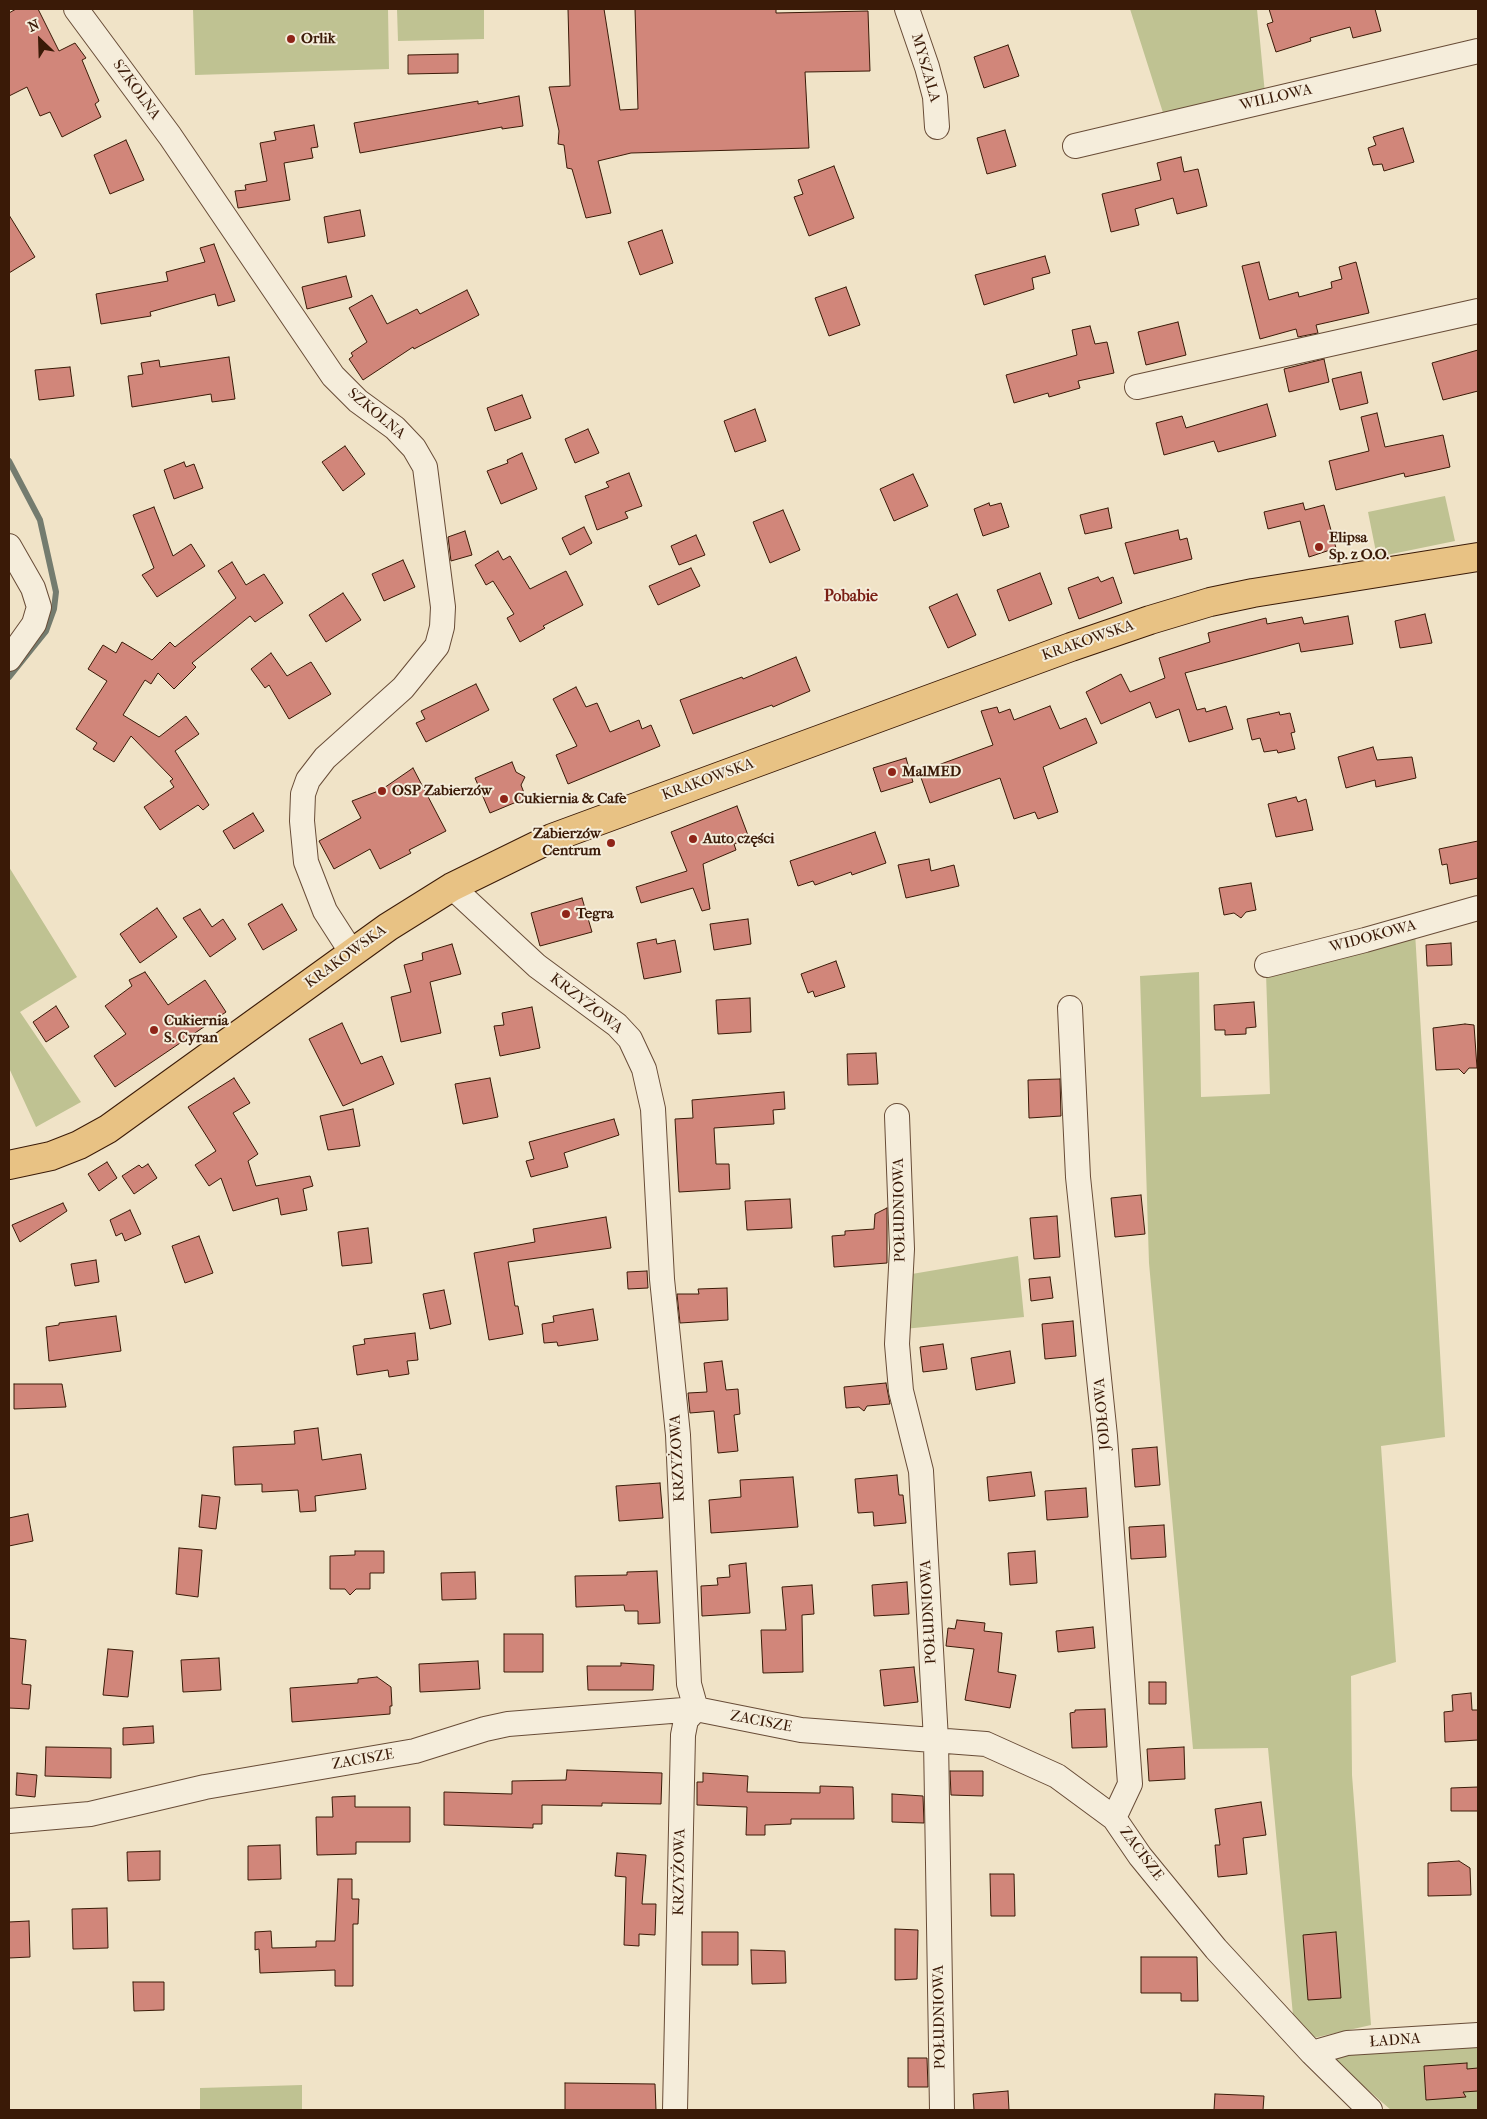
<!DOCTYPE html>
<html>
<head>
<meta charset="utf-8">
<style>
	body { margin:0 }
	#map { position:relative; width:1487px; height:2119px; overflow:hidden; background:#f0e3c7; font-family:"IM FELL French Canon",serif }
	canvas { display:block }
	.frame { position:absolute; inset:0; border:10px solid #3a1a07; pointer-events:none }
	.north { position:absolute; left:15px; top:15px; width:50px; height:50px; -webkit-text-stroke:4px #f5eddb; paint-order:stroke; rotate:336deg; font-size:14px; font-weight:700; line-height:20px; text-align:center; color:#3a1a07 }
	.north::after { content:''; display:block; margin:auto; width:18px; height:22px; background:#3a1a07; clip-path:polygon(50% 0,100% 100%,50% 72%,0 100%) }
</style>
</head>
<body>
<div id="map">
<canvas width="1487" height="2119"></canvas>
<div class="frame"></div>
<div class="north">N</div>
</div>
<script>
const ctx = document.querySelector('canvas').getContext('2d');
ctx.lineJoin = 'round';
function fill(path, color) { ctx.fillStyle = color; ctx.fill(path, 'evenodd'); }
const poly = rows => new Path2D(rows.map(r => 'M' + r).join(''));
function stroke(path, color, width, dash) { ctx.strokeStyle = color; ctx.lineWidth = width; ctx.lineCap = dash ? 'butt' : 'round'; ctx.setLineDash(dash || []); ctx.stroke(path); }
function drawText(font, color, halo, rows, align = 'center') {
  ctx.font = font + ' "IM FELL French Canon",serif'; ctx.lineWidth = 4; ctx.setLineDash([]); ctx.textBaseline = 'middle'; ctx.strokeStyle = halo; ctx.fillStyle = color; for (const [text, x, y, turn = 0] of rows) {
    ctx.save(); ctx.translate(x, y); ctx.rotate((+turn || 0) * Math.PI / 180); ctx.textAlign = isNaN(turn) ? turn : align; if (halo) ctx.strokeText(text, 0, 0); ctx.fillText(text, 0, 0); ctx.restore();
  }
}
fill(poly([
	[193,9,388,9,389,69,195,75],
	[397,9,484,9,484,39,398,41],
	[1130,9,1257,9,1265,94,1165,119],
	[1445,496,1455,541,1377,557,1368,512],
	[9,867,77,977,20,1012,81,1102,36,1127,9,1068],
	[1415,932,1445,1437,1381,1446,1396,1662,1351,1676,1352,1775,1371,2025,1309,2039,1294,2026,1268,1748,1193,1749,1149,1263,1140,976,1199,972,1201,1097,1270,1094,1266,973],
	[1018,1256,1024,1317,904,1329,906,1275],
	[1478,2042,1478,2110,1391,2110,1329,2056],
	[302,2085,302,2110,200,2110,200,2088]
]), '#bfc292');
stroke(poly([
	[9,461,40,520,56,592,54,609,46,631,9,677]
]), '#747c6f', 6);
const building = poly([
	[16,9,38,9,59,51,75,43,86,58,82,60,99,101,95,104,101,117,62,137,50,112,40,116,27,87,9,96,9,13,16,9],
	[568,9,604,9,620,110,638,109,635,9,776,9,776,13,868,11,870,71,805,72,809,148,631,153,598,161,611,213,586,218,572,169,567,168,564,145,558,144,559,131,549,87,570,86,568,9],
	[1269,9,1375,9,1381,31,1353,38,1350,27,1310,38,1311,41,1276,52,1267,24,1273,22,1269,9],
	[1008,45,1019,76,984,88,974,57,1008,45],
	[458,54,458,73,408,74,408,55,458,54],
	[519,96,523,126,502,129,502,127,360,153,354,123,478,101,478,104,519,96],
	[314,125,318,147,311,148,313,158,284,163,290,200,238,208,235,191,246,190,245,185,267,181,260,143,276,140,274,132,314,125],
	[1403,128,1414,162,1384,171,1382,164,1373,165,1368,148,1376,145,1373,137,1403,128],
	[1005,130,1016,166,987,174,977,138,1005,130],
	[126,140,144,180,110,194,94,155,126,140],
	[1181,157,1184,172,1198,169,1207,206,1177,214,1173,198,1135,209,1139,225,1111,232,1102,194,1161,180,1157,163,1181,157],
	[834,166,854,218,809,236,794,197,803,194,798,180,834,166],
	[360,210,365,236,328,243,324,217,360,210],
	[9,215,35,257,9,273,9,215],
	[662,230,673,263,640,275,628,242,662,230],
	[214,244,235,301,218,306,215,294,150,312,151,316,101,324,96,294,168,281,166,272,205,262,200,248,214,244],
	[1045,256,1050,273,1032,278,1034,289,984,305,975,275,1045,256],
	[1259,262,1269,300,1298,292,1299,297,1332,288,1331,282,1342,279,1339,267,1356,262,1369,313,1316,325,1318,333,1298,337,1296,329,1260,339,1242,266,1259,262],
	[346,276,352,297,307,309,302,287,346,276],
	[846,287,860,325,829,336,815,298,846,287],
	[467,290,479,315,414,349,413,347,363,380,349,359,353,356,351,353,367,342,349,308,372,295,387,324,417,309,420,314,467,290],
	[1178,322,1186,355,1146,365,1138,332,1178,322],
	[1090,326,1095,344,1107,342,1114,373,1078,381,1080,388,1049,397,1048,393,1014,403,1006,375,1077,355,1072,330,1090,326],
	[1478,350,1478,391,1443,400,1432,363,1478,350],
	[229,357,235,399,212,402,211,394,132,407,128,376,143,374,141,363,159,360,160,367,229,357],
	[1324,359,1329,382,1289,392,1284,369,1324,359],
	[70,367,74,396,39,400,35,370,70,367],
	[1361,372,1368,403,1340,410,1332,379,1361,372],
	[522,395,531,418,495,431,487,408,522,395],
	[1267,404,1276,436,1218,452,1214,441,1164,455,1156,423,1182,416,1186,428,1267,404],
	[755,409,766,441,735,452,724,421,755,409],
	[1377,413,1385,447,1443,435,1450,467,1405,477,1404,473,1336,490,1329,461,1369,451,1361,417,1377,413],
	[588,429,599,453,575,463,565,439,588,429],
	[345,446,365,474,343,491,322,462,345,446],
	[522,453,537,489,501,504,487,471,508,463,507,460,522,453],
	[184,462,186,467,194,464,203,488,174,499,164,470,184,462],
	[629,473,642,506,625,512,628,518,597,530,585,496,609,487,606,482,629,473],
	[913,474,928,506,894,521,880,489,913,474],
	[989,503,990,506,1001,503,1009,527,983,536,974,509,989,503],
	[1303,503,1305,510,1324,505,1336,548,1309,557,1300,521,1268,529,1264,512,1303,503],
	[154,507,173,556,191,544,205,566,157,597,142,575,154,568,133,515,154,507],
	[1108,508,1112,528,1085,534,1080,515,1108,508],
	[783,510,800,550,770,563,753,522,783,510],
	[584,527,592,543,570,555,562,538,584,527],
	[1178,530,1180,540,1187,538,1192,559,1134,574,1125,543,1178,530],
	[465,531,472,555,451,561,448,537,465,531],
	[696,535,705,555,679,565,671,546,696,535],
	[498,551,503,560,510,556,530,589,566,571,583,605,543,626,545,628,520,642,507,618,514,614,493,581,486,585,475,565,498,551],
	[403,560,415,587,384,601,372,574,403,560],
	[232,562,246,585,264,574,283,603,255,622,250,616,192,663,196,667,174,689,158,673,151,684,145,680,123,715,159,737,186,716,199,734,175,751,209,805,203,810,198,805,160,830,144,807,174,787,170,781,173,779,131,736,114,762,93,749,97,743,76,729,107,681,88,669,103,645,116,653,122,642,152,660,170,642,175,647,236,598,218,571,232,562],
	[691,568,700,586,658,605,649,586,691,568],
	[1040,573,1052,604,1009,621,997,590,1040,573],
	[1098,577,1101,582,1113,577,1122,603,1079,619,1068,588,1098,577],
	[343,593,361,620,326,642,309,615,343,593],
	[957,594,976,635,948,648,929,607,957,594],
	[1425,614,1432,643,1400,648,1395,621,1425,614],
	[1348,616,1353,644,1301,652,1299,643,1185,673,1197,710,1205,708,1206,712,1226,706,1233,729,1189,742,1179,709,1156,718,1150,702,1101,724,1086,692,1121,674,1130,692,1165,678,1159,658,1210,642,1208,633,1266,618,1267,624,1302,617,1304,624,1348,616],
	[271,653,287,676,311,662,331,694,289,719,269,685,265,688,251,669,271,653],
	[796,657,810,691,773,707,772,705,693,734,680,700,742,677,743,679,796,657],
	[476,684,489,710,426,742,416,723,425,719,421,711,476,684],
	[576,687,586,707,597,703,610,732,639,720,642,729,651,725,660,746,568,784,556,755,577,746,553,699,576,687],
	[1050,706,1060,729,1086,718,1097,743,1043,767,1058,812,1038,819,1035,812,1014,819,1000,778,930,803,919,772,993,745,981,711,997,707,999,713,1010,709,1014,720,1050,706],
	[1279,712,1280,715,1290,713,1295,732,1291,733,1295,749,1278,753,1277,750,1264,752,1260,738,1252,740,1247,719,1279,712],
	[1373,747,1377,760,1412,757,1416,778,1376,787,1375,780,1346,788,1338,757,1373,747],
	[906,758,913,782,881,792,873,768,906,758],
	[512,762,516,772,525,777,521,785,526,798,490,813,475,778,512,762],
	[413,768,446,831,409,850,411,853,380,869,370,849,334,869,319,841,361,818,352,801,381,790,413,768],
	[1296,797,1298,802,1306,799,1313,830,1276,837,1268,804,1296,797],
	[737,806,749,838,734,844,736,850,703,864,710,909,702,911,693,888,641,903,636,887,687,871,671,832,737,806],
	[253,813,264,831,234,849,223,831,253,813],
	[875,832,886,863,852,875,851,872,815,885,813,881,798,886,790,861,875,832],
	[1478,841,1478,878,1450,884,1447,864,1442,865,1439,849,1478,841],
	[929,859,931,871,954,865,959,886,906,898,898,865,929,859],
	[1251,883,1256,910,1246,912,1241,918,1234,913,1224,915,1219,888,1251,883],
	[582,898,592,932,540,946,531,913,582,898],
	[282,904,297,930,263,950,248,924,282,904],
	[157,908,177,937,140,963,120,934,157,908],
	[200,909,212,927,223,919,236,939,210,957,183,918,200,909],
	[748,919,751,944,714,950,710,924,748,919],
	[656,939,657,944,675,940,681,972,644,979,637,943,656,939],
	[1451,943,1452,965,1427,966,1426,945,1451,943],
	[452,944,461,974,430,982,441,1033,401,1042,391,997,411,992,404,965,423,960,422,953,452,944],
	[836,961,845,987,815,997,813,991,808,993,801,974,836,961],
	[145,972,168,1005,205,980,226,1012,115,1087,94,1056,126,1034,105,1006,132,986,129,980,145,972],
	[750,998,751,1032,718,1034,716,1000,750,998],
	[1254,1002,1256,1027,1246,1028,1246,1034,1225,1035,1225,1030,1215,1030,1214,1005,1254,1002],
	[56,1006,69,1027,46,1042,33,1022,56,1006],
	[532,1007,540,1048,500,1056,494,1026,504,1025,502,1013,532,1007],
	[342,1023,361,1064,382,1056,394,1084,343,1106,309,1039,342,1023],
	[1465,1024,1474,1025,1477,1068,1469,1068,1464,1074,1459,1069,1436,1070,1433,1028,1465,1024],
	[876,1053,878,1084,848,1085,847,1054,876,1053],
	[234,1078,250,1103,233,1113,258,1154,248,1161,256,1186,310,1176,313,1186,303,1189,307,1210,281,1215,278,1198,233,1211,221,1178,209,1186,195,1165,216,1151,188,1107,234,1078],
	[490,1078,498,1117,463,1124,455,1084,490,1078],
	[1060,1079,1061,1116,1029,1118,1028,1080,1060,1079],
	[784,1092,785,1109,773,1110,774,1124,714,1128,716,1164,729,1164,730,1189,679,1192,675,1119,693,1118,692,1100,784,1092],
	[353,1109,360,1146,328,1150,320,1116,353,1109],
	[614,1119,619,1135,564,1153,568,1167,531,1177,526,1161,534,1159,529,1142,614,1119],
	[107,1162,117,1178,99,1191,88,1174,107,1162],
	[148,1164,157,1178,134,1194,122,1176,139,1165,142,1168,148,1164],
	[1141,1195,1145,1234,1115,1237,1111,1198,1141,1195],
	[790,1199,792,1228,747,1230,745,1201,790,1199],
	[63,1203,67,1211,20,1242,12,1225,63,1203],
	[887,1208,887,1263,834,1267,832,1236,845,1235,845,1231,874,1229,875,1214,887,1208],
	[130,1210,141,1234,125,1241,122,1233,116,1236,110,1220,130,1210],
	[1057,1216,1060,1257,1034,1259,1030,1218,1057,1216],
	[606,1217,611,1248,508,1262,515,1306,518,1306,523,1334,489,1340,474,1253,535,1242,533,1229,606,1217],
	[368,1228,372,1263,342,1266,338,1232,368,1228],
	[199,1236,213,1273,185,1283,172,1246,199,1236],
	[96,1260,99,1282,75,1286,71,1264,96,1260],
	[647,1271,648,1288,628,1289,627,1272,647,1271],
	[1050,1277,1053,1298,1031,1301,1029,1279,1050,1277],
	[727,1288,728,1320,680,1323,677,1294,699,1294,698,1289,727,1288],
	[444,1290,451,1324,430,1329,423,1294,444,1290],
	[593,1309,598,1340,558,1346,557,1342,544,1343,542,1324,554,1322,553,1316,593,1309],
	[116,1316,121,1351,49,1361,46,1327,59,1325,59,1323,116,1316],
	[1073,1321,1076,1356,1045,1359,1042,1324,1073,1321],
	[415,1333,418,1360,407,1361,409,1374,389,1377,388,1370,357,1375,353,1346,365,1344,364,1339,415,1333],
	[943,1344,947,1369,923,1372,920,1347,943,1344],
	[1010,1351,1015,1383,976,1390,971,1358,1010,1351],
	[722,1361,726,1390,738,1389,740,1414,734,1415,738,1451,718,1453,714,1411,690,1413,688,1393,707,1392,704,1363,722,1361],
	[886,1383,890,1404,867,1406,864,1411,859,1407,846,1408,844,1387,886,1383],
	[14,1384,62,1384,66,1407,14,1409,14,1384],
	[318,1428,322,1460,361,1454,366,1489,315,1496,316,1511,300,1512,298,1490,262,1492,262,1484,235,1485,233,1447,295,1444,294,1431,318,1428],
	[1157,1447,1160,1485,1135,1487,1132,1449,1157,1447],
	[1031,1472,1035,1496,989,1501,987,1477,1031,1472],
	[897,1475,899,1495,903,1495,906,1523,874,1526,873,1512,858,1513,855,1479,897,1475],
	[793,1477,798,1527,711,1533,709,1500,741,1497,740,1480,793,1477],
	[660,1483,663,1518,619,1521,616,1486,660,1483],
	[1086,1488,1088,1517,1047,1520,1045,1491,1086,1488],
	[202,1495,220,1497,216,1529,199,1527,202,1495],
	[28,1514,33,1541,9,1546,9,1518,28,1514],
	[1164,1525,1166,1557,1131,1559,1129,1527,1164,1525],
	[179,1548,202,1550,198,1597,176,1594,179,1548],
	[355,1551,384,1551,384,1573,370,1573,370,1589,356,1589,350,1595,345,1589,330,1589,330,1556,355,1555,355,1551],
	[1035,1551,1037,1583,1010,1585,1008,1553,1035,1551],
	[746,1563,750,1613,702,1616,701,1586,718,1585,717,1578,730,1577,729,1565,746,1563],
	[657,1571,660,1623,638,1624,638,1611,625,1611,624,1605,576,1607,575,1576,627,1575,627,1572,657,1571],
	[475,1572,476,1599,442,1600,441,1573,475,1572],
	[907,1582,909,1614,874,1616,872,1585,907,1582],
	[812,1585,814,1614,802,1615,803,1672,763,1673,761,1630,786,1630,782,1587,812,1585],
	[957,1620,985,1623,984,1631,1002,1633,998,1672,1016,1675,1010,1708,965,1700,974,1649,946,1646,948,1628,955,1629,957,1620],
	[1093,1627,1095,1648,1058,1652,1056,1631,1093,1627],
	[504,1634,543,1634,543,1672,504,1672,504,1634],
	[9,1638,26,1640,22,1684,31,1685,29,1709,9,1708,9,1638],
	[108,1649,133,1651,128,1697,103,1695,108,1649],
	[219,1658,221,1690,183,1692,181,1660,219,1658],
	[478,1661,480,1689,420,1692,419,1664,478,1661],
	[621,1663,654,1665,653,1690,588,1690,587,1666,621,1666,621,1663],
	[914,1667,918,1702,884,1706,880,1670,914,1667],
	[377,1677,391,1687,392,1706,390,1706,390,1714,292,1722,290,1688,358,1683,358,1679,377,1677],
	[1149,1682,1166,1682,1166,1704,1149,1704,1149,1682],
	[1471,1693,1472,1710,1478,1710,1478,1740,1445,1742,1444,1712,1453,1711,1452,1695,1471,1693],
	[1105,1709,1107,1747,1072,1748,1070,1713,1075,1712,1075,1710,1105,1709],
	[153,1726,154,1743,123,1745,123,1728,153,1726],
	[46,1747,111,1748,111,1778,45,1776,46,1747],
	[1184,1747,1185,1779,1149,1781,1147,1749,1184,1747],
	[567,1770,662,1773,661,1804,602,1803,602,1806,542,1805,542,1824,533,1824,533,1828,444,1825,444,1792,512,1794,512,1781,566,1780,567,1770],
	[950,1771,983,1771,983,1796,951,1795,950,1771],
	[17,1773,37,1775,35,1797,16,1795,17,1773],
	[703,1773,748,1776,747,1792,820,1793,820,1786,853,1787,854,1819,791,1819,791,1824,765,1825,765,1835,746,1835,747,1807,697,1805,697,1782,703,1782,703,1773],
	[1478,1787,1478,1811,1451,1811,1451,1788,1478,1787],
	[892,1794,923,1796,924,1823,892,1822,892,1794],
	[355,1796,355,1807,410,1807,410,1842,356,1842,356,1854,317,1855,316,1817,333,1817,332,1797,355,1796],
	[1261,1802,1266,1835,1243,1838,1247,1874,1218,1877,1215,1845,1220,1845,1215,1809,1261,1802],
	[280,1845,281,1879,248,1880,248,1846,280,1845],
	[160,1851,160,1880,128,1881,127,1852,160,1851],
	[617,1853,646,1855,642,1904,656,1904,655,1935,639,1934,639,1946,624,1945,626,1877,615,1876,617,1853],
	[1459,1861,1470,1868,1471,1895,1428,1896,1428,1863,1459,1861],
	[990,1874,1014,1874,1015,1916,991,1916,990,1874],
	[338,1879,352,1879,352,1899,359,1899,358,1924,353,1924,353,1986,335,1986,335,1970,260,1973,259,1949,255,1950,255,1932,271,1931,272,1948,316,1947,316,1941,335,1941,338,1879],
	[107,1908,108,1948,73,1949,72,1909,107,1908],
	[29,1921,30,1957,9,1958,9,1922,29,1921],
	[895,1929,918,1930,917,1979,895,1980,895,1929],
	[702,1932,738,1932,738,1965,702,1965,702,1932],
	[1336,1932,1341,1998,1308,2000,1303,1935,1336,1932],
	[751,1950,785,1951,786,1983,752,1984,751,1950],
	[1141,1957,1197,1957,1198,2001,1181,2001,1181,1993,1141,1993,1141,1957],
	[133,1982,164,1982,164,2010,134,2011,133,1982],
	[908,2058,927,2058,928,2087,908,2087,908,2058],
	[1467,2063,1467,2069,1478,2068,1478,2091,1463,2092,1466,2097,1426,2100,1424,2066,1467,2063],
	[565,2083,655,2084,656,2110,565,2110,565,2083],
	[1008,2091,1009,2110,974,2110,973,2094,1008,2091],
	[1215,2094,1264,2096,1263,2110,1214,2110,1215,2094]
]);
fill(building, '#d1867a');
stroke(building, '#3a1a07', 1);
const minor = poly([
	[76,9,170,136,333,376,358,401,395,428,414,448,425,467,443,607,442,627,437,646,403,688,325,758,308,780,303,794,302,821,306,862,325,911,352,953],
	[907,9,927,67,935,97,937,127],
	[1075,146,1478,51],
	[1137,387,1478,311],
	[9,546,33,588,39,607,34,624,9,659],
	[452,887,537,966,617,1025,630,1039,644,1069,653,1109,662,1279,678,1435,689,1684,696,1709,686,1720,683,1735,675,2110],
	[1267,965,1365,940,1478,908],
	[1070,1008,1078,1177,1105,1436,1130,1784,1114,1818],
	[897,1116,902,1249,897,1344,901,1391,921,1471,936,1740,942,2110],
	[9,1821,90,1814,205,1787,415,1751,485,1729,508,1724,696,1709,801,1730,986,1744,1057,1776,1114,1818,1140,1856,1216,1949,1312,2053,1370,2110],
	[1312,2053,1347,2043,1478,2035]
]);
const major = poly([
	[9,1165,51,1156,79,1145,108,1129,388,927,452,887,552,838,1071,647,1150,620,1210,602,1253,593,1478,557]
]);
stroke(minor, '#684c37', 26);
stroke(major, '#3a1a07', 30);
stroke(minor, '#f5eddb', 24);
stroke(major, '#e8c284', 28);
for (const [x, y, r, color] of [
	[291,39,5,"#8f2418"],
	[1319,547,5,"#8f2418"],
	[892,772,5,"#8f2418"],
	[382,791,5,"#8f2418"],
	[504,799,5,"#8f2418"],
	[693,839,5,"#8f2418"],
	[611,843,5,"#8f2418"],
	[566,914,5,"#8f2418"],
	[154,1030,5,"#8f2418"]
]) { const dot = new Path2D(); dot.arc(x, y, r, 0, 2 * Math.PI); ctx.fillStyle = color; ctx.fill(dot); stroke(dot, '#f5eddb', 2); }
drawText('bold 15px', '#3a1a07', '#f5eddb', [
	["Orlik",301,39],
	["Elipsa",1329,538],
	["Sp. z O.O.",1329,555],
	["MalMED",902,772],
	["OSP Zabierzów",392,791],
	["Cukiernia & Cafe",514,799],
	["Zabierzów",601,834,"right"],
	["Centrum",601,851,"right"],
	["Auto części",703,839],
	["Tegra",576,914],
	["Cukiernia",164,1021],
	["S. Cyran",164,1038]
], 'left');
drawText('15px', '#3a1a07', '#f5eddb', [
	["MYSZALA",925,68,74],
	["SZKOLNA",136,90,54],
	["WILLOWA",1276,98,-13],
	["SZKOLNA",376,414,40],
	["KRAKOWSKA",1088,641,-19],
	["KRAKOWSKA",708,780,-20],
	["WIDOKOWA",1373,937,-15],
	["KRAKOWSKA",346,957,-36],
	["KRZYŻOWA",586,1004,38],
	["POŁUDNIOWA",900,1210,-91],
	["JODŁOWA",1103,1414,-95],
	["KRZYŻOWA",678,1458,-93],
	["POŁUDNIOWA",929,1612,-93],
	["ZACISZE",761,1722,11],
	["ZACISZE",363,1760,-10],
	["ZACISZE",1141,1854,53],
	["KRZYŻOWA",680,1872,-89],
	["POŁUDNIOWA",940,2017,-91],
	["ŁADNA",1395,2041,-4]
]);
drawText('bold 16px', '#7a1f14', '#f5eddb', [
	["Pobabie",851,597]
]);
</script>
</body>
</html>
